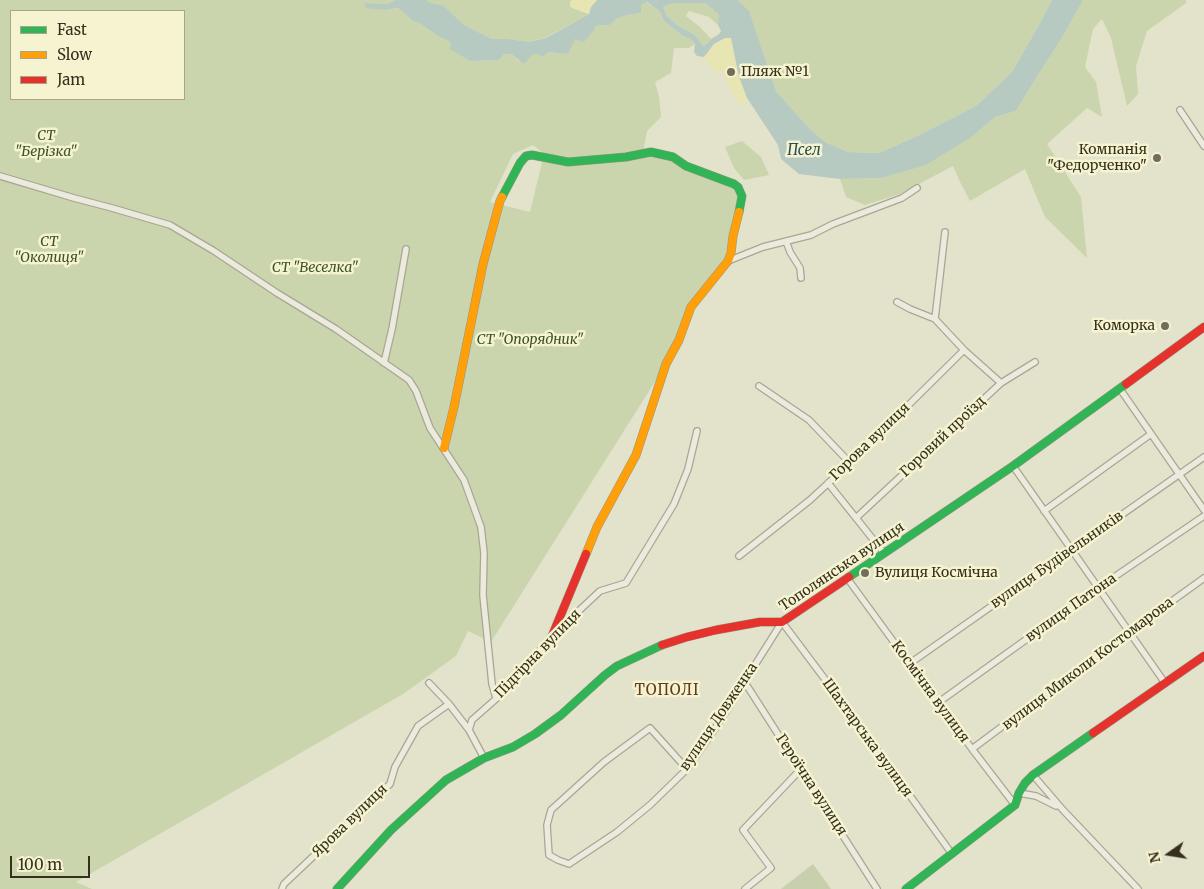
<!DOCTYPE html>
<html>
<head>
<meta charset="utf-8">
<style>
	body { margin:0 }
	#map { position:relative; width:1204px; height:889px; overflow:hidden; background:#e3e2cb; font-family:Merriweather,serif }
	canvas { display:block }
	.legend { position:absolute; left:10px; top:10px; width:175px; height:90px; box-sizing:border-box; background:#f5f3d0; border:1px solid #a9a588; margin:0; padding:6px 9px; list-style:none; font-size:15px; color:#362f1d }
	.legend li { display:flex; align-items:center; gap:10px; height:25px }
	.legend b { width:25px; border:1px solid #a9a588 }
	.north { position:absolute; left:1144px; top:829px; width:50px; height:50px; -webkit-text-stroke:4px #f5f3d0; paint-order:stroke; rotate:257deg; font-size:14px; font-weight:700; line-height:20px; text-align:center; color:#362f1d }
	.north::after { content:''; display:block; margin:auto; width:18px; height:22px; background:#362f1d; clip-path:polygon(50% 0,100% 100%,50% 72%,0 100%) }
	.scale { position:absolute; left:10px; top:856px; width:80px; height:22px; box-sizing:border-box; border:2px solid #362f1d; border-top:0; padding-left:6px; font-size:15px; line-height:18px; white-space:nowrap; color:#362f1d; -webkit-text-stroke:4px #f5f3d0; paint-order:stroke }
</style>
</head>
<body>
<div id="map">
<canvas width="1204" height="889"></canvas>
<ul class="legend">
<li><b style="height:6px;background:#30b455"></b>Fast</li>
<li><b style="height:6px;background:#ff9f0a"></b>Slow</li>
<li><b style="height:6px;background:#e5322d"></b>Jam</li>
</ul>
<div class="north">N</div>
<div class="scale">100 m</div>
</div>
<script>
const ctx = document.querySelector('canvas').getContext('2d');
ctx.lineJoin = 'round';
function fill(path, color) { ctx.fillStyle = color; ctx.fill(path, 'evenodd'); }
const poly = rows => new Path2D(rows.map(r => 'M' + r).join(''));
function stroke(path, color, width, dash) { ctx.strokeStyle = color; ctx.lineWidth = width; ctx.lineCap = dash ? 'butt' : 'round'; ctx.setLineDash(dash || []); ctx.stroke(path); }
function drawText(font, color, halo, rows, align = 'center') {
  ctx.font = font + ' Merriweather,serif'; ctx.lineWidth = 5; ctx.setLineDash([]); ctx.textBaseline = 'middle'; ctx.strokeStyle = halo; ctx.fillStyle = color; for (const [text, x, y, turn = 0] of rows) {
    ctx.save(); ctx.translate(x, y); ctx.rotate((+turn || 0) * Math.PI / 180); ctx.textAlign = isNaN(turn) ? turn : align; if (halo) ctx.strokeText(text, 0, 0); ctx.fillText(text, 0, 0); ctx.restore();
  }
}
fill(poly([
	[0,0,395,0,388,4,364,3,384,10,398,8,413,21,419,23,438,36,452,42,470,61,499,60,504,54,511,54,519,61,532,54,548,52,568,53,575,38,595,26,610,25,616,19,627,15,641,13,641,5,646,2,659,11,664,21,683,36,691,39,695,44,689,48,674,48,671,73,655,82,659,97,661,117,647,131,643,153,651,152,734,184,741,192,731,253,691,307,666,364,491,642,468,631,456,656,403,694,76,882,92,889,0,889],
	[11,11,184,11,184,99,11,99],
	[533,145,544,154,530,212,490,202,513,154],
	[427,0,572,0,570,2,580,11,589,14,545,38,529,42,509,39,492,39,464,25,443,5,430,3],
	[738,0,1052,0,1040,23,1012,72,976,106,917,136,879,153,848,152,825,142,809,128,776,91,749,12],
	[1083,0,1186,0,1186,3,1147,31,1136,66,1138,94,1127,106,1111,38,1102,19,1093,29,1085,67,1096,82,1102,117,1087,108,1047,144,1081,197,1087,258,1045,217,1025,169,970,201,960,182,953,166,900,194,865,205,846,197,840,179,881,178,973,136,995,117,1016,111,1038,75,1065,33],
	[673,3,705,3,720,14,718,25,709,17,689,11,686,16,700,27,711,39,709,43,703,46,695,35,677,25,667,16,663,7],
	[742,141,761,157,769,175,744,180,734,168,725,147]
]), '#cbd5ad');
fill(poly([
	[572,0,597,0,591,7,589,14,572,8,570,6,570,2],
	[725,38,732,38,739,77,747,98,741,106,731,91,723,71,715,72,704,57,714,44]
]), '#e7e5b2');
fill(poly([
	[813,864,831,889,781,889]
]), '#c8cfad');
fill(poly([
	[395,0,427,0,430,3,443,5,464,25,492,39,509,39,529,42,546,38,589,14,591,7,597,0,738,0,749,11,776,91,809,128,825,142,848,152,879,153,917,136,976,106,1012,72,1040,23,1052,0,1083,0,1065,33,1038,75,1016,111,995,117,973,136,926,165,881,178,840,179,799,174,781,159,778,145,747,98,739,77,731,38,725,38,714,44,704,57,697,56,694,52,695,44,691,39,683,36,664,21,659,11,647,2,641,5,641,13,627,15,616,19,610,25,595,26,594,30,584,42,575,39,568,54,549,52,542,57,539,54,533,54,524,64,511,54,504,54,499,60,470,61,450,49,451,42,438,36,419,23,413,21,398,8,384,10,366,8,364,3,388,4],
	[673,3,705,3,719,14,718,25,721,31,719,34,711,39,708,43,703,46,695,35,677,25,667,16,663,7]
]), '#b7cac2');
const street = poly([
	[1180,110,1204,146],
	[0,176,74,198,112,208,170,225,214,251,277,293,336,329,409,380,416,391,430,428,464,480,481,527,484,553,483,595,492,684,496,698],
	[786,241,790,252,800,268,801,278],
	[728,261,763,247,811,235,833,224,902,198,917,188],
	[897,302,910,309,935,319],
	[964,350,1001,383],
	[384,363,392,329,406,249],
	[759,386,809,420,850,463],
	[1120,389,1204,510],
	[1013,466,1165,683],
	[828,483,884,553],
	[1044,511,1151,434],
	[856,518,1001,383,1035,362],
	[739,556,810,500,850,463,964,350,935,319,945,232],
	[847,578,972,749,1015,805],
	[909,664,1204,457],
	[744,681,877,889],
	[429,683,449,704,469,730,484,758],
	[939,702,1098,588,1204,516],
	[469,730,472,720,505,691,552,636,600,591,626,583,674,504,688,469,697,431],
	[972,749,1129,632,1204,578],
	[687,769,650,728,604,762,551,810,547,825,549,855,558,860,569,864,617,832,650,805,687,769,716,727,782,622,851,714,952,854],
	[1033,775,1063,810,1138,889],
	[1019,793,1036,796,1056,806],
	[282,889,284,884,390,784,395,767,418,726,449,704],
	[745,889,771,868,743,830,801,769]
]);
const fast = poly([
	[502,197,520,163,526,156,532,155,568,162,626,157,651,152,673,157,686,166,734,184,738,187,742,196,739,212],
	[849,577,1013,466,1126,384],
	[337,889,391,830,446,780,484,758,513,747,535,734,561,715,605,675,617,666,662,645],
	[906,889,1015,805,1019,793,1025,783,1033,775,1093,733]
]);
const slow = poly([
	[444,448,454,407,483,264,500,201,502,197],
	[586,554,597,527,636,455,666,364,679,340,691,307,728,261,731,253,733,236,739,212]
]);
const jam = poly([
	[1126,384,1204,327],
	[552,636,586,554],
	[662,645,687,637,716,630,760,622,782,622,849,577],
	[1093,733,1204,656]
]);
stroke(street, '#a8a695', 8);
stroke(fast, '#989584', 9);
stroke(slow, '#989584', 9);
stroke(jam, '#989584', 9);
stroke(street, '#ebeadd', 5.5);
stroke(fast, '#30b455', 8);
stroke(slow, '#ff9f0a', 8);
stroke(jam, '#e5322d', 8);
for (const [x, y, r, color] of [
	[731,72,5,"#736e5a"],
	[1157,158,5,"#736e5a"],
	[1165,326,5,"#736e5a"],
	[865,573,5,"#736e5a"]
]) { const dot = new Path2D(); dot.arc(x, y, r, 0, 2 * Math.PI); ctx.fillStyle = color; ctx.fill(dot); stroke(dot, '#f5f3d0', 2); }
drawText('14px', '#362f1d', '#f5f3d0', [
	["Пляж №1",741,72],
	["Компанія",1147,150,"right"],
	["\"Федорченко\"",1147,166,"right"],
	["Коморка",1155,326,"right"],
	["Вулиця Космічна",875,573]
], 'left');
drawText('italic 14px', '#3c5324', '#f5f3d0', [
	["СТ",46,136],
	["\"Берізка\"",46,152],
	["СТ",49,242],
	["\"Околиця\"",49,258],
	["СТ \"Веселка\"",315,268],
	["СТ \"Опорядник\"",530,340]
]);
drawText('14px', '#362f1d', '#f5f3d0', [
	["Горовий проїзд",943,437,-43],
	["Горова вулиця",870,442,-44],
	["вулиця Будівельників",1057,560,-35],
	["Тополянська вулиця",842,567,-34],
	["вулиця Патона",1071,608,-35],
	["Підгірна вулиця",538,654,-46],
	["вулиця Миколи Костомарова",1088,664,-37],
	["Космічна вулиця",930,692,54],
	["вулиця Довженка",719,717,-56],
	["Шахтарська вулиця",867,738,54],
	["Героїчна вулиця",811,785,57],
	["Ярова вулиця",350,821,-44]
]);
drawText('italic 15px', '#2c4f56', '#f5f3d0', [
	["Псел",804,151]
]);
ctx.letterSpacing = '1px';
drawText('15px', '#633b1d', '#f5f3d0', [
	["ТОПОЛІ",667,691]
]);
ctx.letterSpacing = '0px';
</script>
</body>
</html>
